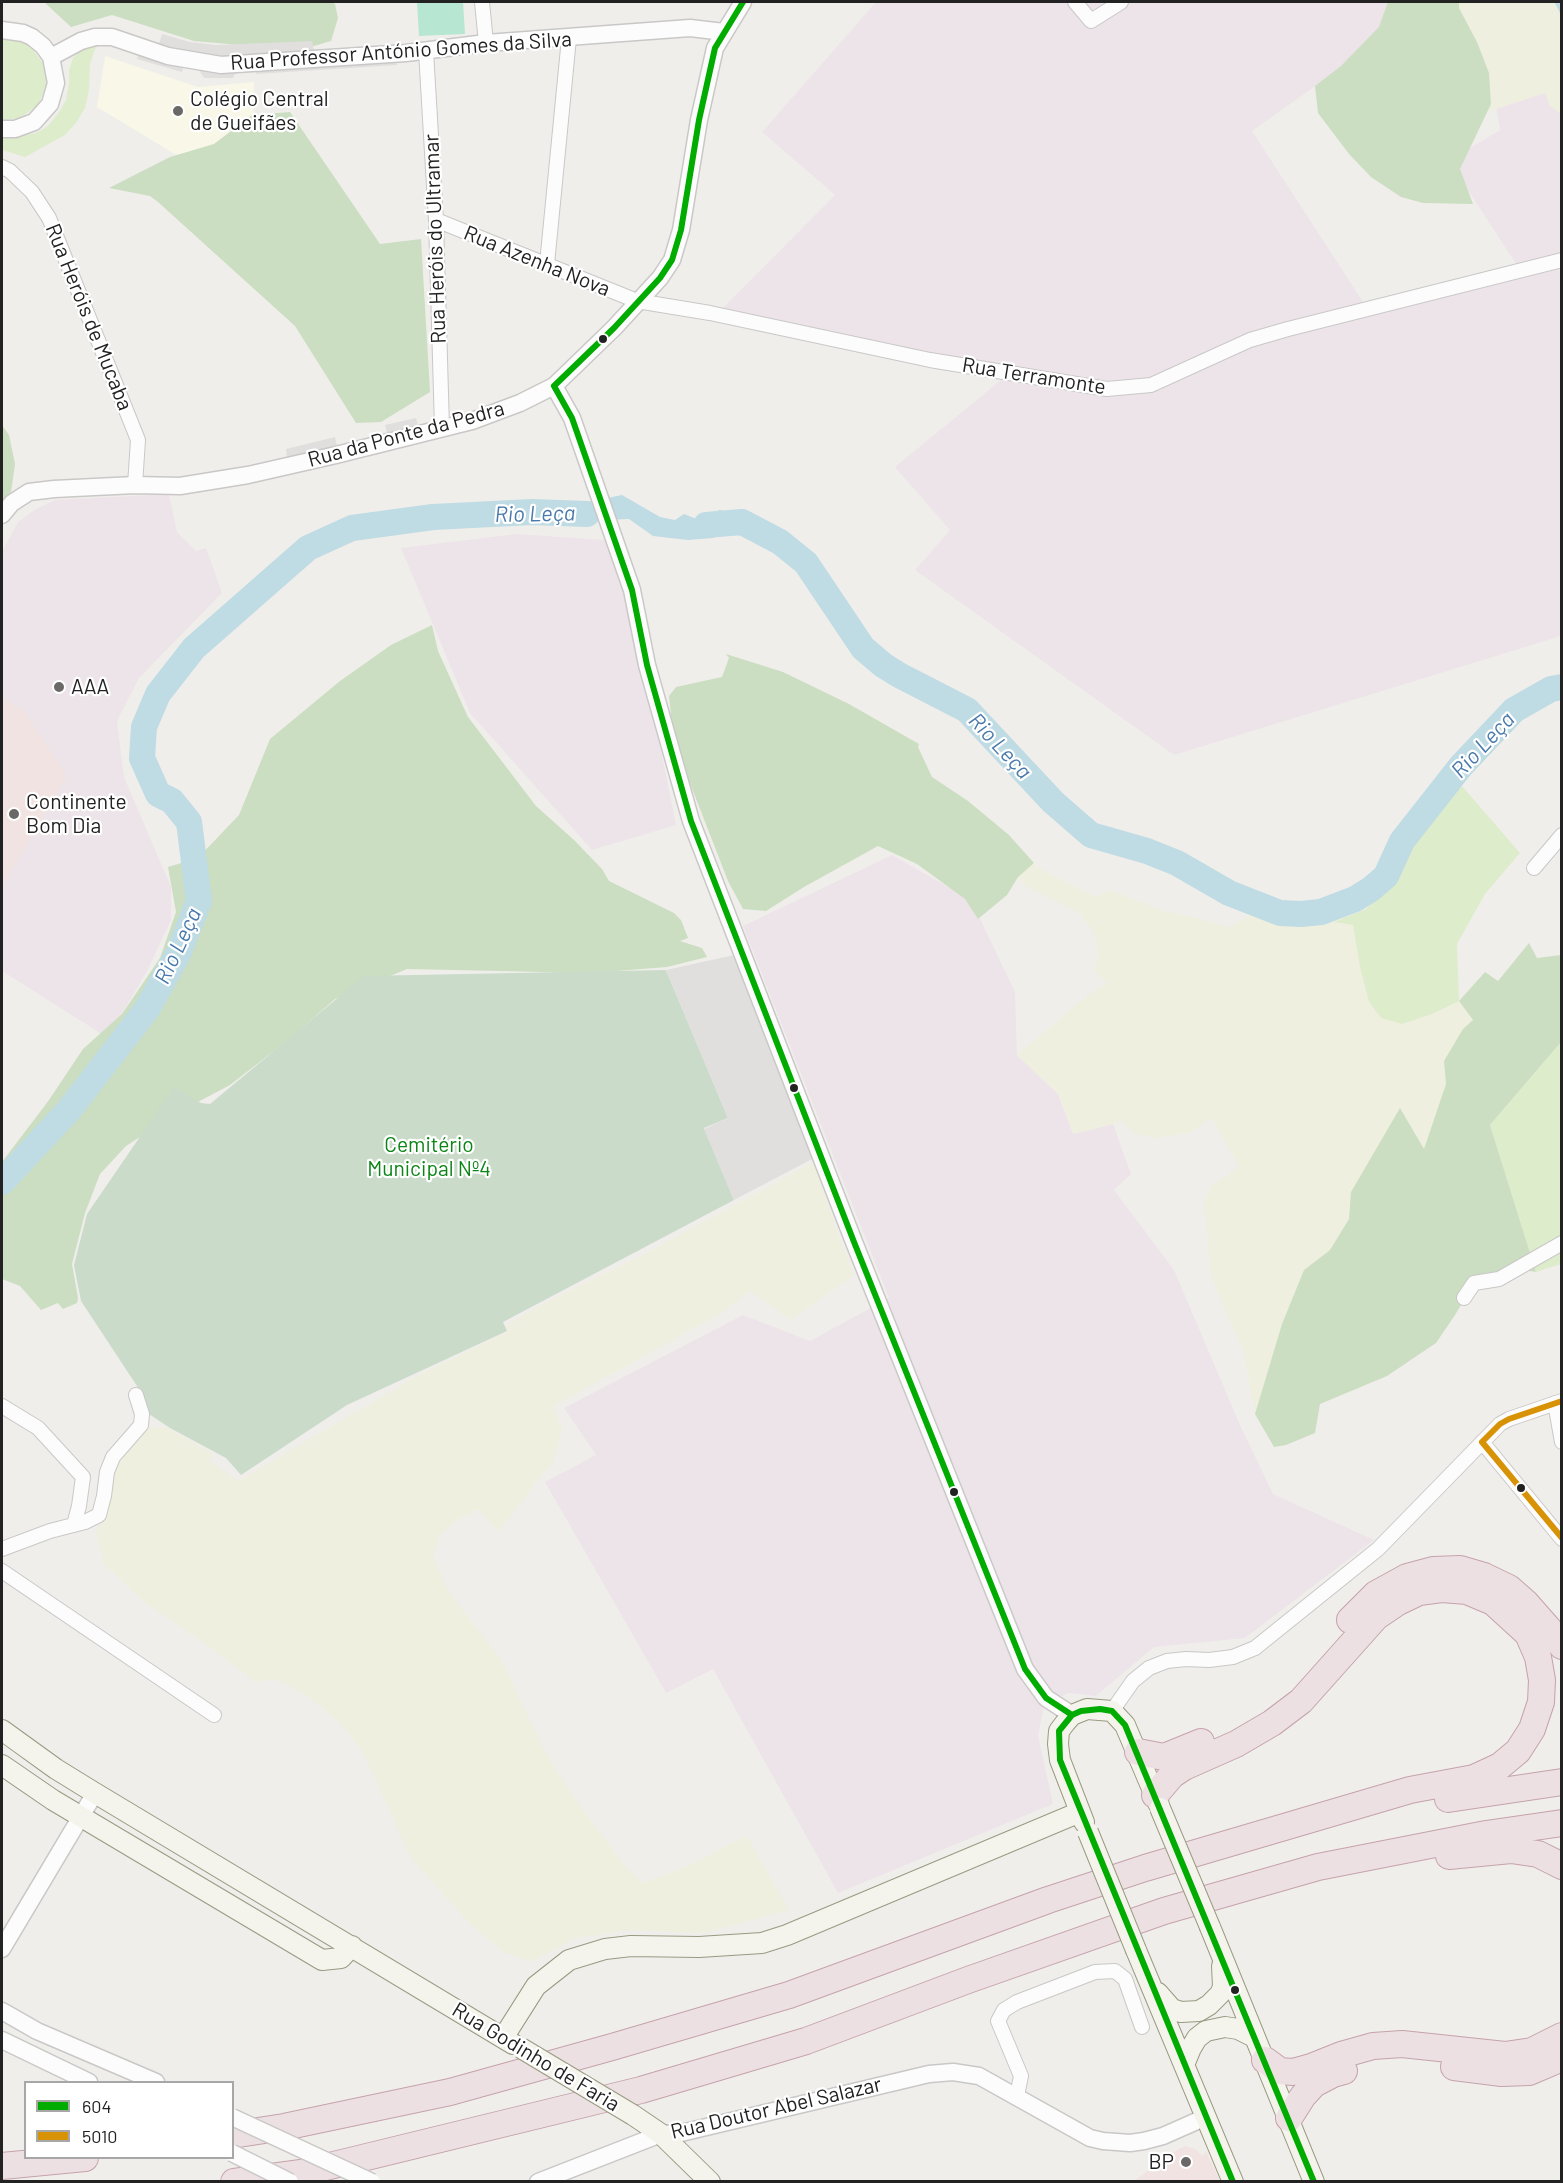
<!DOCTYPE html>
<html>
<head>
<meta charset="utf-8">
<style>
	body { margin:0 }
	#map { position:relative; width:1563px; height:2183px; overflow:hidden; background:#f0eeeb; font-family:Barlow,sans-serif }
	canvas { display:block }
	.frame { position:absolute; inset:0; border:3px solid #222; pointer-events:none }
	.legend { position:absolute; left:24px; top:2081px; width:210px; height:78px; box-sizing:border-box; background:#fff; border:2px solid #a7a7a7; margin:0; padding:8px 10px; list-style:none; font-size:18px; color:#222 }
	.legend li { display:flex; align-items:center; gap:12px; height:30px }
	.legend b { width:30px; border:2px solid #a7a7a7 }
</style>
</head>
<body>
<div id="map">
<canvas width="1563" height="2183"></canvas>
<div class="frame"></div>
<ul class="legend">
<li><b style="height:8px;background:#00ac00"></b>604</li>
<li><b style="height:8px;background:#d79205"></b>5010</li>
</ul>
</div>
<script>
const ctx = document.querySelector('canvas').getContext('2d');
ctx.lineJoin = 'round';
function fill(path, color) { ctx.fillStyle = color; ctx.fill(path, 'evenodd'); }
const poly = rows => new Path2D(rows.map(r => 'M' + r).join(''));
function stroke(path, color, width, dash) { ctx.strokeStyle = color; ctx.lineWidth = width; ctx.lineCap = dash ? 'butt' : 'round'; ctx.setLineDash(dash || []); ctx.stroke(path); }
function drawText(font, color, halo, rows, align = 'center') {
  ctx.font = font + ' Barlow,sans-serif'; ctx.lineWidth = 4.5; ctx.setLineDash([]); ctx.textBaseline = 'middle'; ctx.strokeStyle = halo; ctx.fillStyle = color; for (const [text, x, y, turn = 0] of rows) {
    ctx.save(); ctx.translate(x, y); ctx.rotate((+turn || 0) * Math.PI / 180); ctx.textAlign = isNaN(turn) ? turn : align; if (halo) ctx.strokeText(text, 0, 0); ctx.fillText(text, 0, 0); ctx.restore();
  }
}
fill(poly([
	[2,697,24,711,67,776,2,887],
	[1185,2146,1195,2149,1203,2156,1206,2151,1220,2181,1134,2181,1173,2152]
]), '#f1e3e1');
fill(poly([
	[876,2,1434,2,1252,131,1367,308,1520,270,1449,161,1500,130,1478,2,1562,85,1561,636,1174,755,915,570,950,530,895,467,1007,375,713,318,835,195,762,132],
	[169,494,177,532,196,551,206,548,222,593,139,678,117,721,124,777,171,887,171,920,147,971,108,1038,2,971,2,887,67,776,24,711,2,697,2,552,18,522,36,509,55,500],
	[516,534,619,541,676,825,592,850,470,713,401,548],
	[892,855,971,900,1015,992,1017,1055,1058,1094,1073,1134,1113,1124,1131,1174,1114,1190,1174,1270,1240,1425,1273,1494,1374,1540,1245,1638,1154,1647,1096,1696,1068,1693,1044,1707,1038,1735,1053,1804,838,1893,713,1669,666,1693,545,1482,596,1455,564,1408,743,1315,810,1341,889,1298,743,926]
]), '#ede4e9');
fill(poly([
	[105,56,198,87,254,82,253,114,193,165,97,107]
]), '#f8f7e8');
fill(poly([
	[1459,2,1561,2,1561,114,1550,106,1545,93,1487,112,1491,104,1489,73,1477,42,1459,8],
	[986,822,1036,866,1095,897,1110,890,1163,911,1193,917,1229,927,1252,914,1297,926,1334,922,1353,925,1360,967,1369,1002,1381,1018,1402,1024,1432,1014,1459,1001,1473,1020,1444,1061,1446,1084,1424,1149,1401,1109,1351,1192,1349,1219,1330,1250,1304,1270,1282,1324,1255,1414,1244,1354,1211,1276,1204,1203,1211,1186,1239,1167,1212,1118,1190,1133,1156,1138,1135,1134,1121,1120,1113,1124,1074,1134,1058,1094,1017,1055,1088,995,1107,983,1094,970,1098,953,1094,933,1081,914,1025,885,989,850],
	[814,1162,836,1229,854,1275,791,1320,750,1291,725,1311,554,1406,562,1430,553,1463,535,1483,508,1521,497,1531,478,1509,457,1520,440,1534,433,1555,445,1585,467,1616,501,1659,541,1744,568,1789,624,1865,643,1883,688,1866,746,1836,749,1839,789,1910,704,1933,632,1930,575,1938,532,1962,503,1952,468,1922,410,1857,363,1752,337,1720,306,1695,276,1679,255,1682,211,1648,143,1601,104,1564,96,1535,115,1466,149,1427,167,1428,213,1454,209,1460,238,1481,417,1376,508,1332,506,1326,537,1307,646,1253]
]), '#efefdf');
fill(poly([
	[2,38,22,41,30,46,43,63,46,77,46,87,38,105,20,118,5,120,2,120],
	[101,43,95,49,90,64,89,90,85,108,76,123,65,135,25,157,2,150,2,137,10,138,36,133,48,126,59,112,66,100,69,83,69,70,73,58,82,49],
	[1462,786,1520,853,1485,894,1457,944,1459,1001,1432,1014,1402,1024,1381,1018,1369,1002,1360,967,1353,925,1334,922,1366,909,1390,884,1433,814],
	[1561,1042,1561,1264,1536,1272,1490,1125]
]), '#ddeccb');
fill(poly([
	[44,2,332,2,335,4,338,18,331,41,307,48,251,46,194,41,112,15,71,27],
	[1388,2,1459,2,1459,8,1477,42,1489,73,1491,104,1460,169,1473,204,1423,203,1401,197,1371,177,1349,154,1318,113,1315,86,1341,66,1379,27],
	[290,112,380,244,421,239,430,392,381,422,356,423,295,326,158,202,150,196,109,188,170,157,214,144,252,115],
	[2,425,9,435,15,464,11,492,2,501],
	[432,625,438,651,468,717,536,806,574,840,602,869,609,881,674,913,681,920,688,938,680,941,702,948,707,957,667,967,591,973,407,969,335,999,288,1040,230,1085,177,1113,126,1146,100,1174,85,1213,72,1264,78,1298,77,1303,63,1309,58,1303,41,1310,20,1286,2,1279,2,1162,49,1100,83,1049,122,1014,160,958,176,912,168,867,198,858,239,815,270,739,340,681,391,645],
	[726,654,783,672,849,704,919,744,918,747,932,777,968,801,1009,835,1034,863,1018,877,1007,895,978,919,965,899,917,864,878,846,804,887,766,911,743,909,728,881,674,742,669,696,676,687,722,677,729,658],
	[1529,943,1537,958,1561,955,1561,1042,1490,1125,1536,1272,1516,1269,1474,1283,1455,1315,1436,1343,1387,1376,1320,1404,1315,1433,1286,1445,1274,1447,1255,1414,1282,1324,1304,1270,1330,1250,1349,1219,1351,1192,1400,1108,1424,1149,1446,1084,1444,1061,1463,1029,1473,1020,1459,1001,1485,972,1498,981]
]), '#cbdec1');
fill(poly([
	[666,970,728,1118,704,1128,734,1200,503,1322,507,1331,347,1405,241,1475,226,1458,170,1428,149,1414,137,1386,81,1301,74,1265,87,1214,174,1087,201,1103,210,1104,364,976]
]), '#cadbca');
fill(poly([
	[417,2,463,2,465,34,419,36]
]), '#b7e6d2');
fill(poly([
	[162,34,190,42,216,45,312,41,314,51,215,57,189,53,159,44],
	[138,55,183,68,182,72,137,59],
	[396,60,397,65,256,74,255,68],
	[199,70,236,72,233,78,204,78],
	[416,418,418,425,387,433,385,425],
	[335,437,337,446,287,458,286,449],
	[734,955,814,1158,734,1200,704,1129,728,1118,666,970]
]), '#e0dfde');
fill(poly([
	[622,495,660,517,675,520,684,514,704,522,719,510,739,514,740,526,722,527,722,531,713,538,688,540,653,536,629,519,554,522,551,507,579,504]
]), '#bfdbe3');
stroke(poly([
	[1557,2,1562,12]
]), '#bfdbe3', 4.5);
stroke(poly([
	[706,525,742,522,780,542,806,563,863,648,883,665,899,675,967,710,1053,802,1091,835,1147,851,1177,863,1229,893,1280,913,1301,914,1321,912,1355,899,1371,889,1386,876,1402,841,1461,766,1514,710,1551,689,1562,687],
	[2,1182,69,1110,147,1009,178,954,199,901,189,822,172,801,158,794,142,758,144,727,158,694,194,648,308,548,352,528,433,517,532,512,587,514]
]), '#bfdbe3', 26);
const minor = poly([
	[482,2,486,43],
	[1075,2,1091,21,1121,2],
	[426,51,436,220,442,428],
	[2,167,10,171,32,192,49,218,138,440,135,485],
	[436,220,637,301,710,313,930,360,1107,389,1151,385,1250,340,1288,329,1562,260],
	[547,264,569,38],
	[1534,868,1562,835],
	[1464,1298,1474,1283,1499,1279,1562,1243],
	[1555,1403,1562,1442],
	[2,1406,38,1428,83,1477,79,1506,74,1525],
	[1482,1442,1562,1539],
	[2,1549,50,1531,85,1522,99,1515,104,1496,107,1472,113,1457,141,1425,142,1414,136,1395],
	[2,1571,214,1715],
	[1112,1711,1133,1681,1149,1668,1167,1661,1186,1659,1209,1660,1233,1657,1255,1648,1378,1549,1500,1424,1509,1419,1562,1401],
	[1017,2096,1021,2076,998,2021,1004,2010,1017,2002,1095,1972,1115,1971,1125,1979,1142,2027]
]);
const tertiary = poly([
	[2,30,23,33,32,37,43,46,51,57,56,83,50,104,34,122,15,129,2,129],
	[51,57,81,41,95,37,112,37,168,56,221,65,406,53,486,43,690,28,724,32],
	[554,386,572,418,632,590,647,665,691,821,854,1242,1025,1669,1046,1698,1072,1715],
	[2,515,12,503,29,492,54,489,135,485,180,486,248,475,336,455,472,421,520,403,554,386,614,328,660,278,672,260,681,230,699,120,715,48,743,2],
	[2,1949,95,1793],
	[2,2011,37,2031,156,2082],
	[2,2040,89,2082],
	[538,2182,661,2134,681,2133,929,2074,953,2072,979,2076,1090,2138,1103,2141,1130,2143,1144,2141,1163,2136,1206,2117]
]);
const secondary = poly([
	[2,1730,56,1769,95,1793,513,2044],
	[2,1765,53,1800,322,1960,341,1958,352,1946],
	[1084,1822,1060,1760,1058,1744,1059,1731,1065,1723,1072,1715,1087,1709,1112,1711,1125,1725,1159,1805],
	[1210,1927,1314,2182],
	[1136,1950,1233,2182],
	[1158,1993,1172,2009,1181,2012,1199,2011,1209,2005,1220,1994,1223,1987,1222,1966],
	[503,2038,536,1986,569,1960,605,1949,631,1946,699,1947,762,1943,787,1935,1080,1812],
	[1184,2065,1191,2048,1197,2038,1206,2031,1225,2027,1238,2029,1254,2037],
	[633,2115,661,2134,710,2182]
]);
const motorway = poly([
	[1350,1620,1376,1594,1407,1577,1433,1570,1460,1569,1484,1576,1509,1588,1526,1603,1548,1628,1562,1646],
	[1138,1752,1164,1757,1201,1742],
	[1448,1799,1562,1782],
	[1449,1856,1511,1850,1538,1854,1562,1866],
	[1265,2060,1280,2071,1293,2072,1311,2067,1341,2055,1373,2046,1402,2044,1505,2055,1532,2051,1562,2036],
	[1454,2067,1502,2073,1529,2072,1562,2058],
	[1289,2118,1303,2096,1314,2084,1333,2074,1344,2071],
	[232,2135,284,2127,450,2092,612,2047,789,1995,1048,1900,1145,1868,1410,1790,1474,1778,1500,1766,1518,1751,1532,1729,1541,1702,1542,1680,1538,1657,1528,1634,1493,1602,1467,1591,1442,1589,1419,1592,1398,1602,1376,1617,1301,1701,1272,1723,1236,1744,1184,1767,1172,1775,1155,1795],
	[2,2166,85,2158],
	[234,2182,301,2173,641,2090,806,2041,968,1980,1164,1911,1318,1867,1486,1834,1562,1823]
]);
stroke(minor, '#c9c8c7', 16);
stroke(tertiary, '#c9c8c7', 19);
stroke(secondary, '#999a82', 22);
stroke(motorway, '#c5a2ac', 28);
stroke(minor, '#fdfcfc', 14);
stroke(tertiary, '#fdfcfc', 16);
stroke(secondary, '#f4f4ed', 20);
stroke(motorway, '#ece0e2', 26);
const tertiaryBridge = poly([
	[232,2117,372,2182],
	[232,2153,290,2182]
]);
const secondaryBridge = poly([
	[1160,1808,1210,1927],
	[1088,1832,1136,1950],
	[521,2048,633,2115]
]);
stroke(tertiaryBridge, '#c9c8c7', 19, []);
stroke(secondaryBridge, '#999a82', 22, []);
stroke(tertiaryBridge, '#fdfcfc', 16);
stroke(secondaryBridge, '#f4f4ed', 20);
stroke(poly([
	[554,386,572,418,632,590,647,665,691,821,854,1242,1025,1669,1046,1698,1072,1715],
	[554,386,614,328,660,278,672,260,681,230,699,120,715,48,743,2],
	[1233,2182,1060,1760,1059,1731,1072,1715,1081,1711,1100,1709,1112,1711,1125,1725,1314,2182]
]), '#00ac00', 6);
stroke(poly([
	[1482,1442,1562,1538],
	[1482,1442,1500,1424,1509,1419,1562,1401]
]), '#d79205', 6);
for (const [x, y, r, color] of [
	[178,111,6,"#6a6968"],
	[603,339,5,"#222"],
	[59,687,6,"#6a6968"],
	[14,814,6,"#6a6968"],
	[794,1088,5,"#222"],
	[1521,1488,5,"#222"],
	[954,1492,5,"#222"],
	[1235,1990,5,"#222"],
	[1186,2162,6,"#6a6968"]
]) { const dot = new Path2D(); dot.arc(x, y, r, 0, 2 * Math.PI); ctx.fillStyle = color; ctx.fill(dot); stroke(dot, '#fff', 2); }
drawText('21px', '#222', '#fff', [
	["Rua Professor António Gomes da Silva",401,51,-4],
	["Rua Heróis do Ultramar",435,239,-92],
	["Rua Azenha Nova",537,261,22],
	["Rua Heróis de Mucaba",89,317,68],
	["Rua Terramonte",1034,376,9],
	["Rua da Ponte da Pedra",406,434,-15],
	["Rua Godinho de Faria",536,2057,31],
	["Rua Doutor Abel Salazar",776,2108,-13]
]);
drawText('21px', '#222', '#fff', [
	["Colégio Central",190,99],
	["de Gueifães",190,123],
	["AAA",71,687],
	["Continente",26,802],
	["Bom Dia",26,826],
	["BP",1174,2162,"right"]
], 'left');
drawText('21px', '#0c8416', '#fff', [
	["Cemitério",429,1145],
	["Municipal Nº4",429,1169]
]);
drawText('italic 22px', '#4a7aab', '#fff', [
	["Rio Leça",535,514,-1],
	["Rio Leça",1483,745,-47],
	["Rio Leça",1000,746,47],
	["Rio Leça",178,946,-65]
]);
</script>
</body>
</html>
